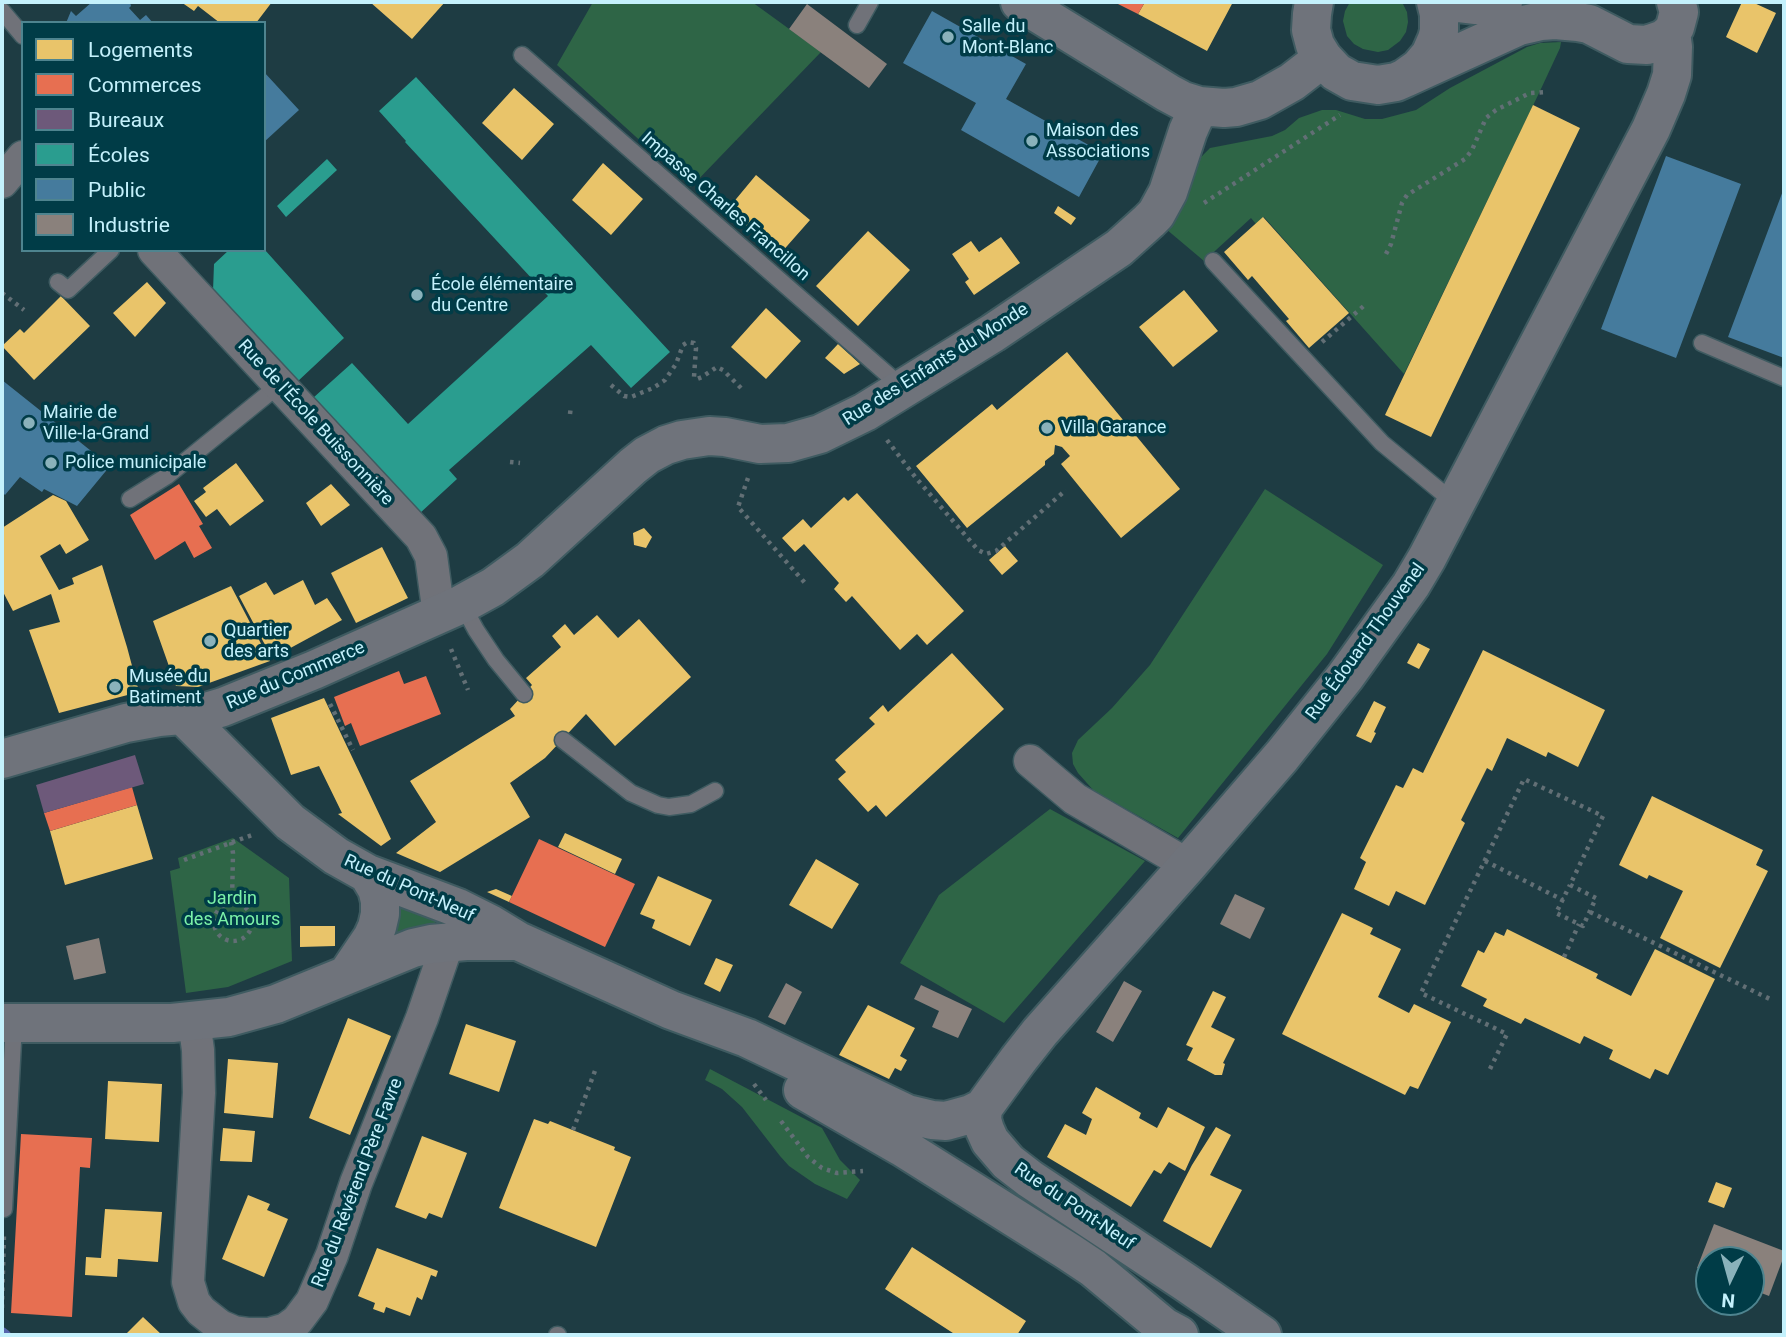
<!DOCTYPE html>
<html>
<head>
<meta charset="utf-8">
<style>
	body { margin:0 }
	#map { position:relative; width:1786px; height:1337px; overflow:hidden; background:#1e3c43; font-family:Roboto,sans-serif }
	canvas { display:block }
	.frame { position:absolute; inset:0; border:4px solid #c4f1fc; pointer-events:none }
	.legend { position:absolute; left:21px; top:21px; width:245px; height:231px; box-sizing:border-box; background:#003c47; border:2px solid #4e848f; margin:0; padding:9px 12px; list-style:none; font-size:21px; color:#c4f1fc }
	.legend li { display:flex; align-items:center; gap:14px; height:35px }
	.legend b { width:35px; border:2px solid #4e848f }
	.north { position:absolute; left:1695px; top:1246px; width:70px; height:70px; box-sizing:border-box; background:#003c47; border:2px solid #4e848f; border-radius:50%; rotate:185deg; font-size:19px; font-weight:700; line-height:28px; text-align:center; color:#c4f1fc }
	.north::after { content:''; display:block; margin:auto; width:24px; height:32px; background:#8ab2bb; clip-path:polygon(50% 0,100% 100%,50% 72%,0 100%) }
</style>
</head>
<body>
<div id="map">
<canvas width="1786" height="1337"></canvas>
<div class="frame"></div>
<ul class="legend">
<li><b style="height:19px;background:#e9c46a"></b>Logements</li>
<li><b style="height:19px;background:#e76f51"></b>Commerces</li>
<li><b style="height:19px;background:#6d597a"></b>Bureaux</li>
<li><b style="height:19px;background:#2a9d8f"></b>Écoles</li>
<li><b style="height:19px;background:#457b9d"></b>Public</li>
<li><b style="height:19px;background:#8a817c"></b>Industrie</li>
</ul>
<div class="north">N</div>
</div>
<script>
const ctx = document.querySelector('canvas').getContext('2d');
ctx.lineJoin = 'round';
function fill(path, color) { ctx.fillStyle = color; ctx.fill(path, 'evenodd'); }
const poly = rows => new Path2D(rows.map(r => 'M' + r).join(''));
function stroke(path, color, width, dash) { ctx.strokeStyle = color; ctx.lineWidth = width; ctx.lineCap = dash ? 'butt' : 'round'; ctx.setLineDash(dash || []); ctx.stroke(path); }
function drawText(font, color, halo, rows, align = 'center') {
  ctx.font = font + ' Roboto,sans-serif'; ctx.lineWidth = 7; ctx.setLineDash([]); ctx.textBaseline = 'middle'; ctx.strokeStyle = halo; ctx.fillStyle = color; for (const [text, x, y, turn = 0] of rows) {
    ctx.save(); ctx.translate(x, y); ctx.rotate((+turn || 0) * Math.PI / 180); ctx.textAlign = isNaN(turn) ? turn : align; if (halo) ctx.strokeText(text, 0, 0); ctx.fillText(text, 0, 0); ctx.restore();
  }
}
fill(poly([
	[593,2,752,2,821,52,691,187,557,65],
	[1350,2,1402,2,1407,12,1408,22,1406,32,1400,41,1388,50,1378,52,1363,49,1354,44,1347,36,1343,21,1345,11],
	[1561,42,1560,48,1540,91,1404,374,1264,217,1256,224,1251,218,1204,261,1166,229,1195,163,1210,148,1272,136,1285,130,1299,118,1322,110,1336,110,1365,119,1382,119,1416,110,1450,88,1527,47,1540,43],
	[1265,489,1383,565,1327,654,1178,838,1094,791,1078,773,1073,764,1072,753,1078,740,1112,708,1150,665],
	[1050,809,1145,861,1004,1023,900,963,939,895],
	[233,838,289,878,292,961,228,987,186,993,170,871,180,868,178,858],
	[397,905,435,918,436,927,397,935,395,930],
	[710,1069,822,1128,840,1160,860,1180,847,1199,815,1184,789,1166,780,1156,742,1107,722,1089,705,1080]
]), '#2e6546');
fill(poly([
	[181,2,272,2,256,23,220,23,198,6,194,11],
	[370,2,445,2,412,39],
	[1145,2,1233,2,1207,51,1138,14],
	[1742,2,1752,2,1776,13,1757,53,1726,37],
	[514,88,554,124,522,160,482,123],
	[1533,105,1580,128,1431,437,1385,415],
	[603,163,643,199,611,235,572,200],
	[756,175,810,220,780,254,727,210],
	[1058,206,1076,218,1071,225,1054,213],
	[1263,217,1349,313,1309,348,1286,321,1289,319,1252,276,1248,280,1224,252],
	[868,231,910,270,858,326,816,286],
	[1001,237,1020,263,974,295,965,282,969,279,952,254,971,241,979,252],
	[147,282,166,303,135,337,113,313],
	[1184,290,1218,331,1173,367,1139,327],
	[61,296,90,326,34,380,2,346,20,329,24,333],
	[766,308,801,341,766,379,731,347],
	[838,344,860,364,844,374,825,358],
	[1067,352,1180,489,1121,538,1061,464,1070,456,1062,447,1055,445,1054,454,1045,461,1045,465,967,528,916,466,992,404,997,410],
	[236,463,264,501,230,526,217,509,206,517,194,501,206,492,203,488],
	[331,484,350,505,321,526,306,503],
	[857,493,964,611,927,645,917,634,900,650,852,596,846,602,834,589,839,583,804,544,795,552,782,538,803,519,811,528,844,497,848,501],
	[53,495,66,501,89,540,66,554,60,544,40,556,59,590,74,584,72,578,102,565,127,647,139,692,59,713,29,630,60,622,51,594,13,611,2,590,2,528],
	[644,528,652,537,646,548,634,545,633,533],
	[1005,546,1018,561,1002,575,989,560],
	[382,547,408,598,356,623,331,573],
	[303,580,315,605,327,598,342,620,272,658,239,596,266,582,274,595],
	[231,586,270,661,198,687,176,686,153,621],
	[597,615,618,638,639,619,691,677,615,746,586,714,545,758,510,783,530,817,440,872,396,853,436,822,410,781,515,716,510,709,532,685,526,678,561,647,552,636,565,624,574,635],
	[1418,643,1430,649,1419,669,1407,663],
	[1483,650,1605,710,1578,767,1548,752,1546,757,1507,738,1492,771,1487,768,1461,820,1465,823,1425,905,1396,891,1389,906,1354,889,1366,862,1360,858,1396,785,1403,788,1413,768,1423,773],
	[952,653,1004,709,886,817,876,805,868,812,838,779,846,772,835,760,875,724,869,718,883,705,888,712],
	[324,698,391,839,381,846,338,814,342,813,319,766,291,775,271,718],
	[1374,701,1386,707,1374,732,1376,733,1371,743,1356,736],
	[1652,796,1763,850,1756,865,1768,871,1720,968,1660,938,1683,891,1649,875,1647,879,1619,865],
	[137,805,153,859,65,885,50,831],
	[565,833,622,859,615,874,558,847],
	[816,859,859,884,832,929,789,905],
	[658,876,712,900,690,946,652,928,655,920,640,914],
	[496,889,512,896,509,902,487,892],
	[1342,913,1373,928,1370,934,1401,949,1378,997,1409,1013,1414,1004,1451,1022,1418,1089,1410,1086,1405,1095,1282,1034],
	[300,926,335,926,335,946,300,947],
	[1507,929,1598,974,1596,978,1631,996,1655,949,1715,979,1668,1075,1655,1069,1650,1079,1609,1059,1613,1050,1584,1036,1580,1044,1525,1018,1521,1024,1483,1006,1487,999,1461,986,1478,950,1484,953,1495,932,1504,936],
	[716,958,733,965,720,992,704,984],
	[1213,991,1226,997,1211,1027,1235,1039,1223,1063,1225,1064,1222,1075,1215,1075,1187,1060,1193,1048,1186,1045],
	[868,1005,915,1028,900,1056,907,1060,901,1071,895,1068,889,1079,839,1055],
	[348,1018,391,1036,350,1135,309,1118],
	[466,1024,516,1041,499,1092,449,1074],
	[228,1059,278,1063,273,1118,224,1113],
	[108,1081,162,1084,159,1142,105,1139],
	[1096,1087,1141,1113,1139,1118,1157,1128,1168,1107,1205,1127,1185,1171,1169,1162,1161,1174,1154,1170,1131,1207,1047,1157,1065,1124,1086,1135,1092,1119,1082,1113],
	[534,1119,548,1124,550,1121,615,1147,614,1150,631,1157,596,1247,499,1208],
	[1216,1127,1231,1135,1210,1175,1242,1190,1211,1248,1163,1221,1192,1165],
	[223,1128,255,1131,252,1162,220,1161],
	[422,1136,467,1153,442,1218,429,1213,426,1219,395,1207],
	[1716,1182,1732,1188,1724,1208,1708,1202],
	[248,1195,270,1204,267,1210,288,1219,264,1277,222,1259],
	[105,1209,162,1212,158,1262,118,1259,117,1277,85,1275,86,1257,101,1258],
	[912,1247,1026,1321,1017,1335,956,1335,885,1289],
	[377,1248,438,1271,436,1277,431,1275,422,1300,417,1297,410,1316,386,1307,384,1313,373,1309,375,1303,358,1296],
	[143,1317,162,1335,125,1335]
]), '#e9c46a');
fill(poly([
	[1114,2,1145,2,1138,14],
	[179,484,203,524,199,526,212,548,194,558,185,541,155,560,130,515],
	[399,671,404,684,426,676,441,714,360,746,351,723,345,726,334,697],
	[132,787,137,805,50,831,44,813],
	[539,839,635,884,605,947,509,902],
	[21,1134,92,1138,90,1168,80,1167,72,1317,11,1313]
]), '#e76f51');
fill(poly([
	[135,755,144,784,44,813,36,785]
]), '#6d597a');
fill(poly([
	[416,77,670,352,631,388,591,345,449,470,457,479,419,514,313,398,352,363,408,424,548,296,405,142,406,141,379,111],
	[327,159,337,170,286,217,277,206],
	[229,250,265,250,344,338,297,382,213,291,214,264]
]), '#2a9d8f');
fill(poly([
	[92,2,130,2,131,6,129,8,140,20,146,15,153,23,66,23,71,11,76,16],
	[932,11,1026,64,1006,99,1103,153,1079,197,961,130,976,103,903,63],
	[264,72,299,110,264,142],
	[1666,156,1741,184,1676,358,1601,329],
	[1784,188,1784,358,1728,337],
	[2,380,110,466,77,506,44,489,42,492,20,477,5,495,2,492]
]), '#457b9d');
fill(poly([
	[807,4,887,64,869,88,789,29],
	[1235,894,1265,908,1250,939,1220,924],
	[99,938,106,973,74,980,66,946],
	[1124,981,1142,991,1113,1042,1096,1032],
	[786,983,802,992,785,1025,768,1017],
	[921,985,972,1009,958,1038,932,1027,939,1011,914,999],
	[1714,1224,1784,1251,1784,1256,1769,1296,1751,1289,1751,1260,1709,1260,1709,1273,1697,1268]
]), '#8a817c');
stroke(poly([
	[2,1332,6,1335]
]), '#5665ac', 10);
const lane = poly([
	[2,11,23,36],
	[857,25,870,2],
	[522,55,903,388],
	[1213,261,1382,443,1456,504],
	[58,282,68,290,111,250],
	[1702,343,1784,378],
	[130,499,167,476,279,385],
	[462,604,476,630,496,660,524,694],
	[563,740,631,793,658,805,669,807,691,804,715,791],
	[4,1209,14,1023],
	[557,1335,558,1335]
]);
const street = poly([
	[2,182,23,157],
	[154,250,421,537,431,556,439,615],
	[1030,761,1075,799,1188,865],
	[194,1021,198,1050,199,1093,188,1282,194,1302,201,1311,220,1326,234,1332,249,1334,269,1334,286,1329,297,1321,312,1301,332,1255,356,1183,422,1018,448,942]
]);
const secondary = poly([
	[1020,2,1168,93,1183,101,1199,106,1224,108,1236,107,1260,100,1292,82,1323,58],
	[1314,2,1312,14,1311,30,1315,45,1323,58,1336,72,1352,81,1378,85,1396,82,1405,78,1419,68,1430,55,1437,39,1439,31,1439,14,1436,2],
	[1449,2,1474,5,1503,2],
	[1405,78,1519,26,1541,21,1555,20,1578,22,1589,24,1628,44,1647,45,1664,39,1671,33,1675,27,1679,12,1676,2],
	[183,715,290,822,336,856,368,874,458,908,490,924,518,941,618,986,671,1010,747,1038,907,1114,932,1120,946,1121,971,1114,983,1108,1018,1060,1040,1032,1188,865,1282,756,1345,677,1411,585,1427,558,1651,129,1666,94,1672,75,1673,47,1671,33],
	[2,759,126,723,159,717,203,713,223,707,314,670,462,604,493,587,530,560,633,466,647,455,666,445,682,440,709,436,725,437,760,444,788,443,820,434,865,412,993,333,1119,248,1149,221,1156,214,1168,192,1188,131,1199,106],
	[347,975,372,938,377,927,380,914,380,901,377,889,368,874],
	[2,1023,172,1023,229,1017,276,1004,413,948,431,944,466,941,516,941],
	[803,1090,902,1147,1069,1252,1093,1268,1164,1327,1179,1335],
	[983,1108,982,1120,985,1130,990,1141,1008,1162,1030,1179,1185,1282,1262,1335]
]);
stroke(lane, '#3f5b61', 19);
stroke(street, '#3f5b61', 35);
stroke(secondary, '#3f5b61', 42);
stroke(poly([
	[1204,203,1340,115],
	[1386,254,1391,244,1402,203,1407,195,1465,159,1472,150,1486,118,1496,110,1530,93,1546,92],
	[2,293,24,310],
	[1322,342,1366,304],
	[611,385,624,396,631,397,653,388,665,380,676,364,683,345,688,342,694,343,696,348,694,377,697,379,702,377,717,367,723,370,741,388],
	[570,414,571,406],
	[887,440,916,478,978,550,986,554,996,551,1066,490],
	[510,462,520,463],
	[748,478,738,507,805,583],
	[451,649,468,690],
	[330,704,353,750],
	[231,842,233,853,232,903],
	[184,860,252,835],
	[1485,861,1563,900],
	[1570,885,1596,898,1583,926,1556,913,1570,885],
	'214 922a19 19 0 1 1 38 0a19 19 0 1 1-38 0Z',
	[1590,912,1772,1000],
	[1564,957,1579,924],
	[1490,1069,1507,1034,1421,993,1524,779,1603,816,1570,885],
	[754,1084,766,1100],
	[781,1121,808,1157,822,1168,837,1173,863,1171],
	[573,1130,596,1068],
	[2,1308,4,1234]
]), '#626f75', 4.5, [3.5, 5]);
stroke(lane, '#707279', 16);
stroke(street, '#707279', 32);
stroke(secondary, '#6f737b', 38);
for (const [x, y, r, color] of [
	[948,37,7,"#8ab2bb"],
	[1032,141,7,"#8ab2bb"],
	[417,295,7,"#8ab2bb"],
	[29,423,7,"#8ab2bb"],
	[1047,428,7,"#8ab2bb"],
	[51,463,7,"#8ab2bb"],
	[210,641,7,"#8ab2bb"],
	[115,687,7,"#8ab2bb"]
]) { const dot = new Path2D(); dot.arc(x, y, r, 0, 2 * Math.PI); ctx.fillStyle = color; ctx.fill(dot); stroke(dot, '#003c47', 2.5); }
drawText('18px', '#c4f1fc', '#003c47', [
	["Salle du",962,27],
	["Mont-Blanc",962,48],
	["Maison des",1046,131],
	["Associations",1046,152],
	["École élémentaire",431,285],
	["du Centre",431,306],
	["Mairie de",43,413],
	["Ville-la-Grand",43,434],
	["Villa Garance",1061,428],
	["Police municipale",65,463],
	["Quartier",224,631],
	["des arts",224,652],
	["Musée du",129,677],
	["Batiment",129,698]
], 'left');
drawText('18px', '#c4f1fc', '#003c47', [
	["Impasse Charles Francillon",725,207,41],
	["Rue des Enfants du Monde",936,365,-32],
	["Rue de l'École Buissonnière",315,423,47],
	["Rue Édouard Thouvenel",1366,642,-54],
	["Rue du Commerce",296,676,-23],
	["Rue du Pont-Neuf",409,889,24],
	["Rue du Révérend Père Favre",358,1183,-69],
	["Rue du Pont-Neuf",1074,1207,34]
]);
drawText('18px', '#7bf2a8', '#003c47', [
	["Jardin",232,899],
	["des Amours",232,920]
]);
</script>
</body>
</html>
